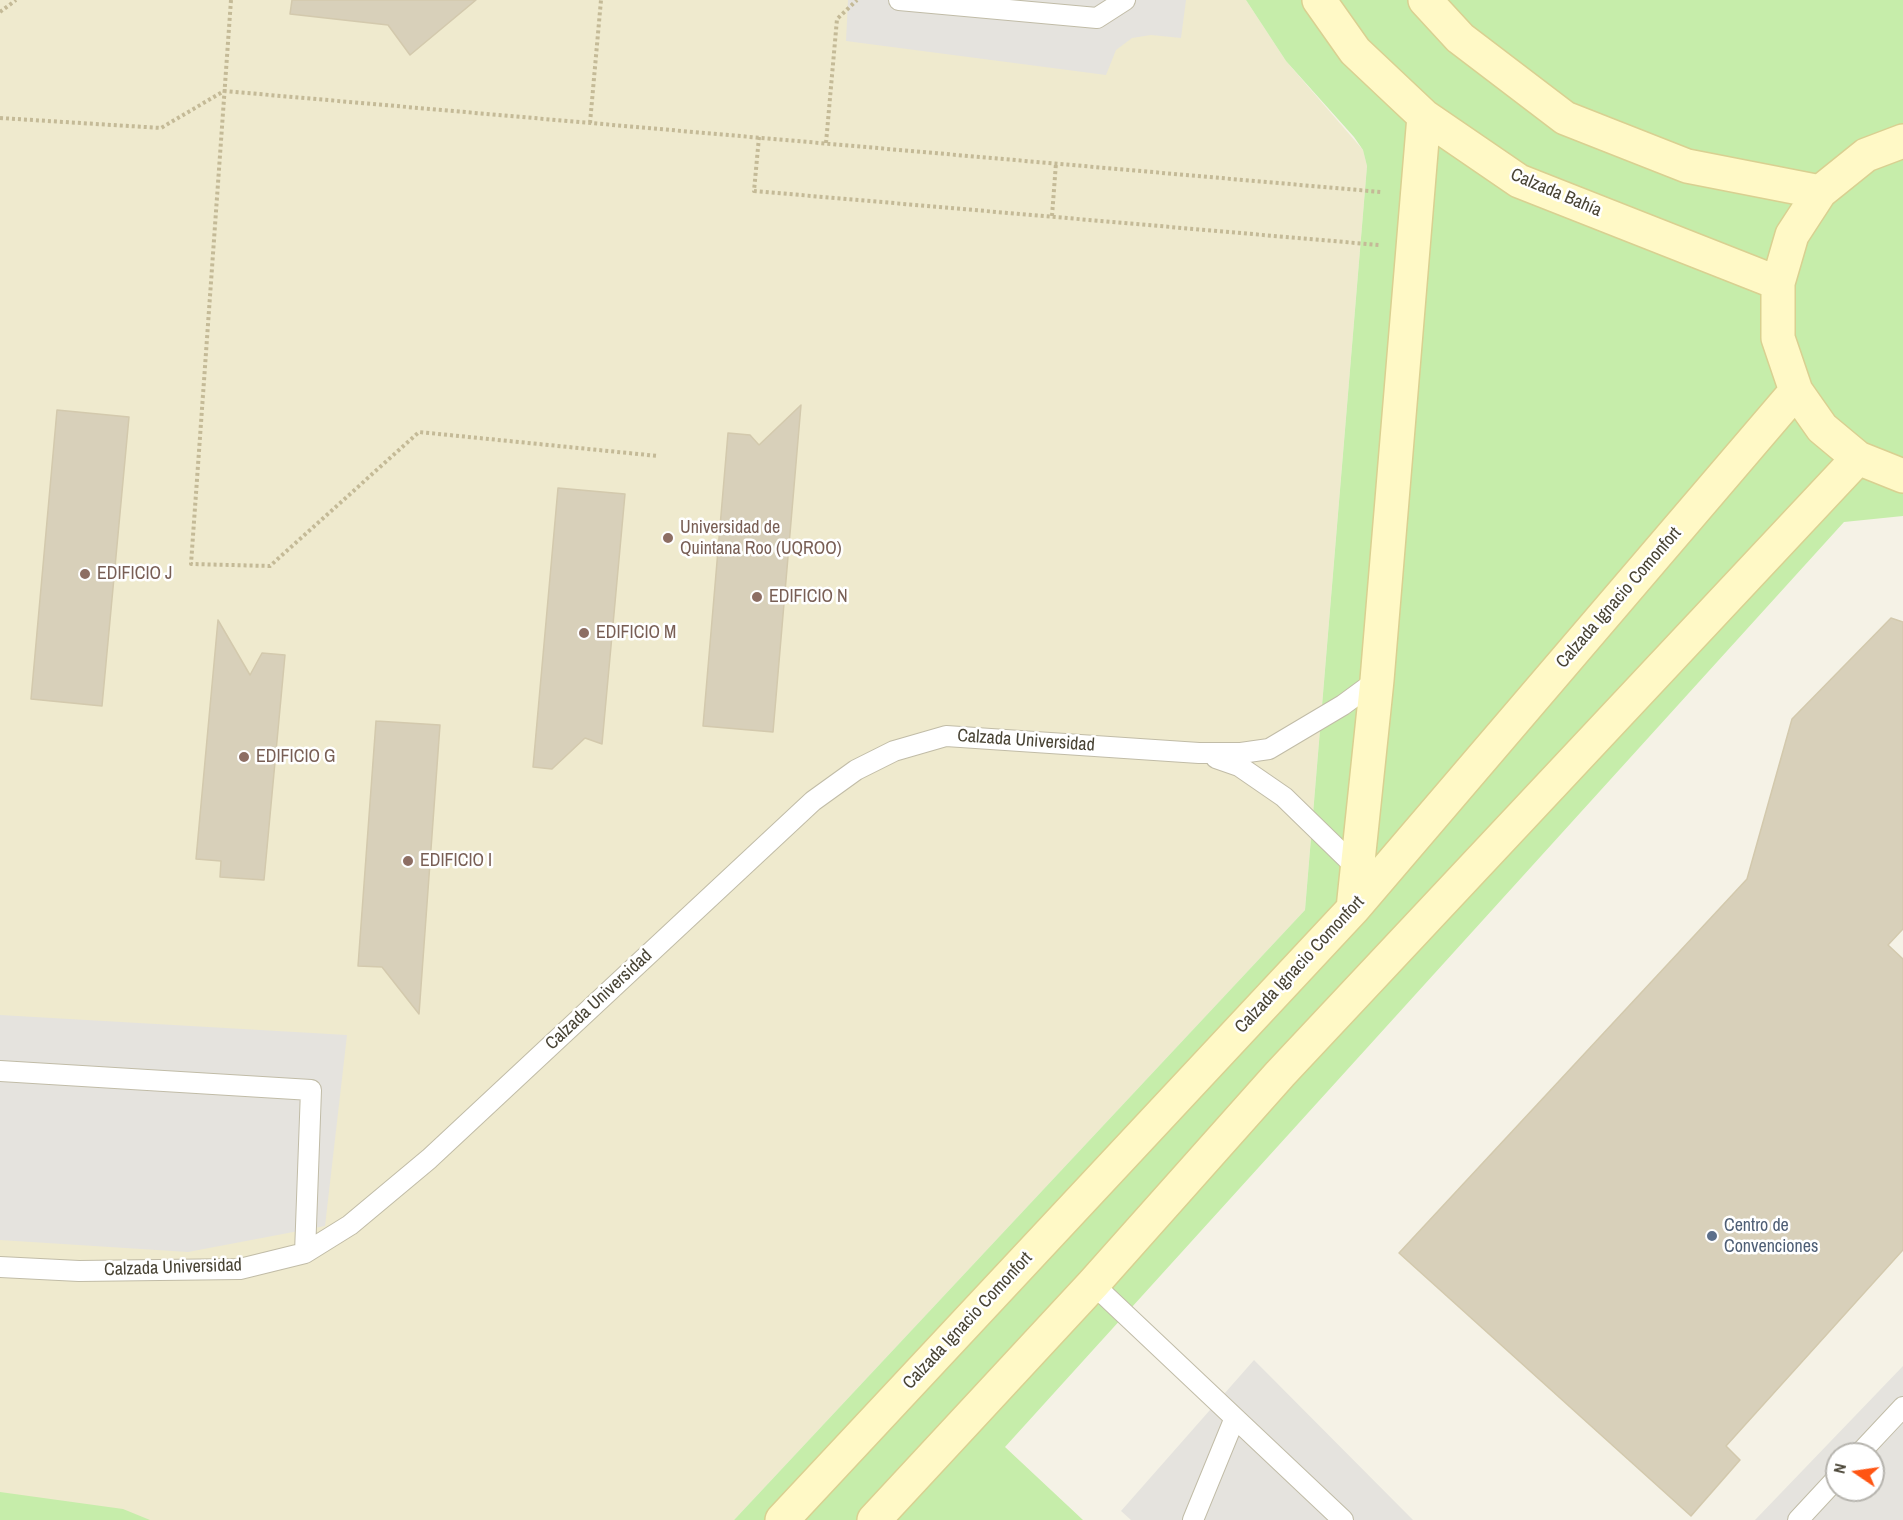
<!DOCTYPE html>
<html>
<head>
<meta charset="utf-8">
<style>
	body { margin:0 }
	#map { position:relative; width:1903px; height:1520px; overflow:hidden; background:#f5f2e6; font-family:"Archivo Narrow",sans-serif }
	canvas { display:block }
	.north { position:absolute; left:1825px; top:1442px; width:60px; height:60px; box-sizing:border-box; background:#fff; border:2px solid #b6b4ae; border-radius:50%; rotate:283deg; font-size:16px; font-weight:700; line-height:24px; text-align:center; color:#484334 }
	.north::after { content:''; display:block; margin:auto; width:21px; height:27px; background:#ff5513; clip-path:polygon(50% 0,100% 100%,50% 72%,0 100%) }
</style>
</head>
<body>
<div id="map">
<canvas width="1903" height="1520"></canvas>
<div class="north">N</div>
</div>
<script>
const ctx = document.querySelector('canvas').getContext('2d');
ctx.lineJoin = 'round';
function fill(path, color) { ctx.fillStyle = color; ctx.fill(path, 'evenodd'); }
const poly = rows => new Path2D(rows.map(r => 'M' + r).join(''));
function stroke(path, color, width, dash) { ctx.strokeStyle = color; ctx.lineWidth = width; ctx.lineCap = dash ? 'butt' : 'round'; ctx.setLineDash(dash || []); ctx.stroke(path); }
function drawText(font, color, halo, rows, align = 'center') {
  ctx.font = font + ' "Archivo Narrow",sans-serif'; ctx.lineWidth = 5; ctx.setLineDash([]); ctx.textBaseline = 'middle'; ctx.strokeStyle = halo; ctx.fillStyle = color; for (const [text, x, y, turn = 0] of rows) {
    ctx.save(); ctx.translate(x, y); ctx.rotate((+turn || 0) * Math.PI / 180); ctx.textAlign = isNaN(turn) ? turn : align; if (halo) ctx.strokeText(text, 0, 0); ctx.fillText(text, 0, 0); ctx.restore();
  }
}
fill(poly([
	[0,0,1246,0,1286,61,1363,150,1367,166,1305,910,734,1520,0,1520]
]), '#efeace');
fill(poly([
	[1246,0,1903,0,1903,516,1844,522,1005,1447,1083,1520,734,1520,1305,910,1367,166,1363,150,1354,137,1286,61],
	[0,1492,123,1509,150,1520,0,1520]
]), '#c6edaa');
fill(poly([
	[848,0,1186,0,1181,38,1151,35,1132,38,1116,50,1106,75,846,41],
	[0,1015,347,1035,325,1226,188,1252,0,1240],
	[1254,1360,1413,1520,1131,1520,1121,1511],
	[1903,1366,1903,1520,1755,1520],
	[1837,1454,1873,1454,1873,1490,1837,1490]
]), '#e5e3de');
const building = poly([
	[292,0,476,0,410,55,388,25,290,14,292,0],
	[801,405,773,732,703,726,728,433,750,435,759,445,801,405],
	[57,410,129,417,102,706,31,699,57,410],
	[558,488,625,494,602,744,585,738,552,769,533,767,558,488],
	[1891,618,1903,622,1903,929,1888,945,1903,959,1903,1250,1726,1446,1740,1460,1691,1516,1399,1253,1747,879,1792,719,1891,618],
	[218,620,250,675,262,653,285,655,264,880,220,877,221,861,196,859,218,620],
	[376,721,440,725,419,1014,382,967,358,966,376,721]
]);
fill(building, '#d8d0ba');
stroke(building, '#d3c9ad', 1.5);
const service = poly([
	[899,0,1097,18,1125,0],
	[1216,758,1239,766,1284,797,1358,869],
	[0,1071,311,1090,305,1253],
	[0,1267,79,1271,240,1269,305,1253,350,1225,429,1159,813,801,856,770,894,751,946,736,1199,753,1241,753,1269,749,1343,705,1377,680],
	[1093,1284,1343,1520],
	[1859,1454,1903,1407],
	[1193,1520,1234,1420],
	[1798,1520,1837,1478]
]);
const secondary = poly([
	[1319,0,1355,51,1424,116,1519,181,1778,283],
	[1425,0,1460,38,1565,118,1687,166,1820,192],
	[1903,141,1866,155,1820,192,1792,235,1778,283,1778,338,1796,391,1822,428,1858,458,1903,476],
	[1353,909,1377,680,1424,116],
	[782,1520,1353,909,1796,391],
	[874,1520,1093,1284,1280,1074,1858,458]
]);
stroke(service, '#c1bca7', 22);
stroke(secondary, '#d9d091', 36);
stroke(poly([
	[231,0,191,564,270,566,419,432,658,456],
	[0,12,16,0],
	[0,118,161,128,224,91,1381,192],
	[590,123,601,0],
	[759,137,754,191,1379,245],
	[826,143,837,19,857,0],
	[1052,216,1056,163]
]), '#c4ba97', 4, [3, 3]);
stroke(service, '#fff', 20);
stroke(secondary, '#fff9c6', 33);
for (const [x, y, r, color] of [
	[668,538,6,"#8d6e63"],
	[85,574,6,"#8d6e63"],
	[757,597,6,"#8d6e63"],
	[584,633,6,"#8d6e63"],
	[244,757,6,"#8d6e63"],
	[408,861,6,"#8d6e63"],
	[1712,1236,6,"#5c6f8a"]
]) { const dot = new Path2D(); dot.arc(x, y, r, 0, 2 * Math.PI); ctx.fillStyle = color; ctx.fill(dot); stroke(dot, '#fff', 2); }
drawText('18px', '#484334', '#fff', [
	["Calzada Bahía",1556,193,23],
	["Calzada Ignacio Comonfort",1619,598,-49],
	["Calzada Universidad",1026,741,4],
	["Calzada Ignacio Comonfort",1300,965,-47],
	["Calzada Universidad",599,1000,-43],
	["Calzada Universidad",173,1268,-2],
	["Calzada Ignacio Comonfort",968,1321,-47]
]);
drawText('18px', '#785e54', '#fff', [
	["Universidad de",680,528],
	["Quintana Roo (UQROO)",680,549],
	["EDIFICIO J",97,574],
	["EDIFICIO N",769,597],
	["EDIFICIO M",596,633],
	["EDIFICIO G",256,757],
	["EDIFICIO I",420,861]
], 'left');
drawText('18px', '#4e5e75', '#fff', [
	["Centro de",1724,1226],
	["Convenciones",1724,1247]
], 'left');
</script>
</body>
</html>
